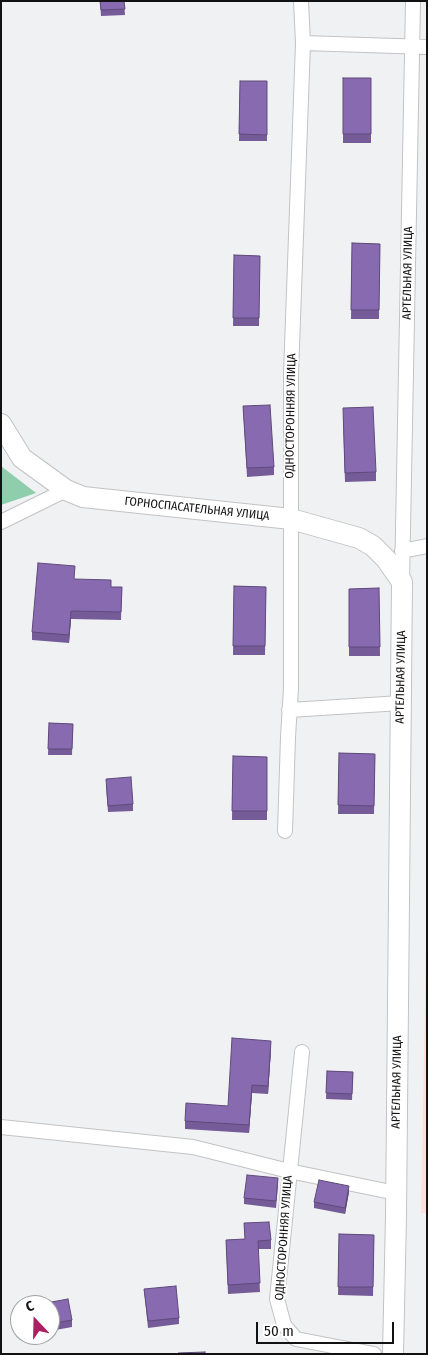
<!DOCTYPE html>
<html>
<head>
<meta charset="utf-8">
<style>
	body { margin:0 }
	#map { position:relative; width:428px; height:1355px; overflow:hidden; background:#f0f1f2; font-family:"Fira Sans Condensed",sans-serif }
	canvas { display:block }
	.frame { position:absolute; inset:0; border:2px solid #121212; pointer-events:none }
	.north { position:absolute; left:10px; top:1295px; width:50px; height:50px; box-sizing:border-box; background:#fff; border:1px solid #a0a0a0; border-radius:50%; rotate:339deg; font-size:14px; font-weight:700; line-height:20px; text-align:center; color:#121212 }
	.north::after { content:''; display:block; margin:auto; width:18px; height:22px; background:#a91f61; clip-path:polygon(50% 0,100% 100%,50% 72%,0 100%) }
	.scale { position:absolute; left:256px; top:1322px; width:138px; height:22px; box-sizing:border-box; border:2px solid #121212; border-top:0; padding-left:6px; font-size:15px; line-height:18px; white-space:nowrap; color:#121212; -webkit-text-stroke:4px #fff; paint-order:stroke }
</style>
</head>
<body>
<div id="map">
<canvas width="428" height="1355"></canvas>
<div class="frame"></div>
<div class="north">С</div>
<div class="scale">50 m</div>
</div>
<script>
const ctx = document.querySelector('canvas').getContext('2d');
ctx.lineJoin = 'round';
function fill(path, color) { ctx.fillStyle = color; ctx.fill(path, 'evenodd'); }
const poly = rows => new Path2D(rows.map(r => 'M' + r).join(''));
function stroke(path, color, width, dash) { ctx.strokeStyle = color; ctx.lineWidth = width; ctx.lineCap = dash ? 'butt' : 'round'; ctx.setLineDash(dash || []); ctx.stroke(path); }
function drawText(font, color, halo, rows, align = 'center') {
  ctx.font = font + ' "Fira Sans Condensed",sans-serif'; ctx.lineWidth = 4; ctx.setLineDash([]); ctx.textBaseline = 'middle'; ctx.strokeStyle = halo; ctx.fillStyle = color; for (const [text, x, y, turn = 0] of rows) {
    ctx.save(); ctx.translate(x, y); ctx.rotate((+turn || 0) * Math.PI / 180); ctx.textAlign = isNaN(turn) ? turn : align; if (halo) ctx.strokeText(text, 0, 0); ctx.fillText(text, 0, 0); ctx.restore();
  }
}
fill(poly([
	[427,896,427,1213,421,1213]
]), '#fae0da');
fill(poly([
	[1,466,36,493,1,505]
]), '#8ecead');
const minor = poly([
	[303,43,427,47],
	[1,522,66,490],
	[402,551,427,546],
	[402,582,413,1],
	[289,710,401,703],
	[285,831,288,737,291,688,291,374,303,43,301,1],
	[302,1052,277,1299,284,1325,296,1339,374,1354],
	[1,1127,193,1147,289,1171,396,1193]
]);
const secondary = poly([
	[1,424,22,458,66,490,83,497,291,519,359,538,373,546,386,559,402,582,396,1216,393,1354]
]);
stroke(minor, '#c3c3c5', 16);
stroke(secondary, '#c3c3c5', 22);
stroke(minor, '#fff', 14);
stroke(secondary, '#fff', 20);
fill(poly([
	[100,1,124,1,125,15,101,16],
	[328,1,350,1,350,2],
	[343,78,371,78,371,143,343,143],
	[240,81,267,81,267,141,239,141],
	[352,243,380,244,379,319,351,319],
	[234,255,260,256,259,326,233,326],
	[243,406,274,467,274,475,247,477],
	[343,417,376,472,376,481,345,482],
	[75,579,111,587,122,587,121,620,71,619,69,643,32,640,32,632],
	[234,586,266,587,265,655,233,655],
	[379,588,380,656,349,656,349,589],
	[49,723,73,724,72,755,48,755],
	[339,753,375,754,374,814,338,814],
	[233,756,267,757,267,820,232,820],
	[106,785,133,804,133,811,108,812],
	[271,1049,268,1094,252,1093,249,1133,185,1129,185,1121,228,1106],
	[327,1071,353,1072,352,1100,326,1099],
	[278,1185,276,1208,244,1204,244,1198],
	[349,1192,345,1214,314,1208,314,1202],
	[244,1223,271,1240,271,1249,258,1249,260,1292,228,1294,226,1240,245,1239],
	[339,1234,374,1235,373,1296,338,1295],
	[144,1289,179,1318,179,1324,148,1328],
	[50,1305,72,1320,72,1327,50,1331]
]), '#755b97');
fill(poly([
	[71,611,71,619,69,643,69,635],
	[271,1041,271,1049,268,1094,268,1086],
	[252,1085,252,1093,249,1133,249,1125],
	[349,1186,349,1192,345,1214,345,1208]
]), '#5f4a7b');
const building = poly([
	[100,1,124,1,125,9,101,10,100,1],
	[343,78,371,78,371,134,343,134,343,78],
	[240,81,267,81,267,135,239,134,240,81],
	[352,243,380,244,379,310,351,310,352,243],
	[234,255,260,256,259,318,233,318,234,255],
	[270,405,274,467,247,468,243,406,270,405],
	[373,407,376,472,345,473,343,408,373,407],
	[38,563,75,566,74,579,111,580,111,587,122,587,121,612,71,611,69,635,32,632,38,563],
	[234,586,266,587,265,646,233,646,234,586],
	[379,588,380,647,349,647,349,589,379,588],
	[49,723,73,724,72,749,48,749,49,723],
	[339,753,375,754,374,806,338,805,339,753],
	[233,756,267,757,267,811,232,811,233,756],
	[131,777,133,804,108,806,106,779,131,777],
	[232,1038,271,1041,268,1086,252,1085,249,1125,185,1121,186,1103,228,1106,232,1038],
	[327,1071,353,1072,352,1094,326,1093,327,1071],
	[247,1175,278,1178,276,1201,244,1198,247,1175],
	[319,1180,349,1186,345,1208,314,1202,319,1180],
	[269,1222,271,1240,258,1241,260,1283,228,1285,226,1240,245,1239,244,1223,269,1222],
	[339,1234,374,1235,373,1287,338,1287,339,1234],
	[176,1286,179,1318,148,1321,144,1289,176,1286],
	[68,1299,72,1320,50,1324,50,1305,35,1305,68,1299],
	[205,1352,205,1354,178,1354,178,1353,205,1352]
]);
fill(building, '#886ab0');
stroke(building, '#5f4a7b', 1);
drawText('12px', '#121212', '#fff', [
	["АРТЕЛЬНАЯ УЛИЦА",408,273,-89],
	["ОДНОСТОРОННЯЯ УЛИЦА",291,416,-89],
	["ГОРНОСПАСАТЕЛЬНАЯ УЛИЦА",197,509,6],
	["АРТЕЛЬНАЯ УЛИЦА",401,677,-89],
	["АРТЕЛЬНАЯ УЛИЦА",397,1082,-89],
	["ОДНОСТОРОННЯЯ УЛИЦА",284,1238,-86]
]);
</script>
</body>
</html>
